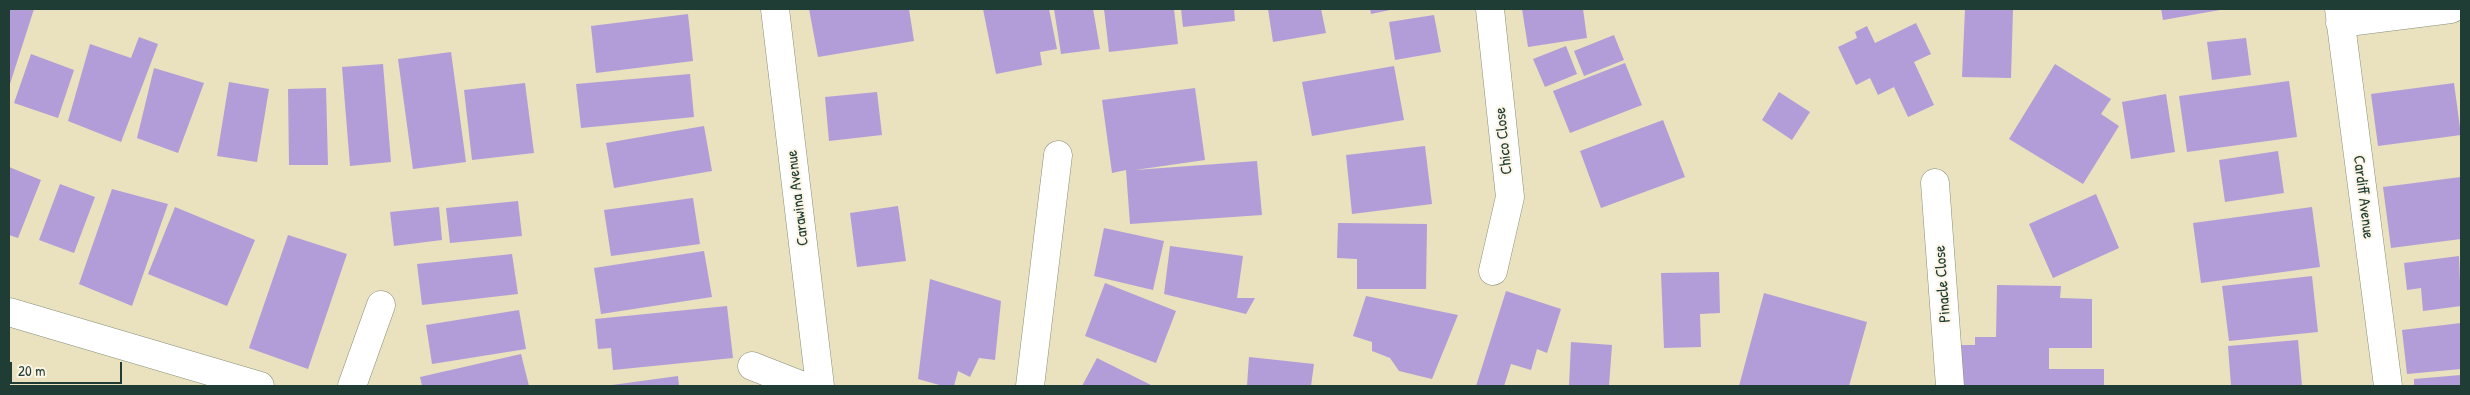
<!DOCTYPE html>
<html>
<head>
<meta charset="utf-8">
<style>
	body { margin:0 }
	#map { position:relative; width:2470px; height:395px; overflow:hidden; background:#eae1be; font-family:"Patrick Hand",sans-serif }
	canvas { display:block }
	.frame { position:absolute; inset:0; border:10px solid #1f3d34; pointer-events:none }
	.scale { position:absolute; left:10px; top:362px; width:112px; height:22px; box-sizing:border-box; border:2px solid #1f3d34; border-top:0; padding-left:6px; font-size:15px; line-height:18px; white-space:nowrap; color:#1f3d34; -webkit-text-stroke:4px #fcf5e5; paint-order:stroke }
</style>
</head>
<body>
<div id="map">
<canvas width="2470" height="395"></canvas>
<div class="frame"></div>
<div class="scale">20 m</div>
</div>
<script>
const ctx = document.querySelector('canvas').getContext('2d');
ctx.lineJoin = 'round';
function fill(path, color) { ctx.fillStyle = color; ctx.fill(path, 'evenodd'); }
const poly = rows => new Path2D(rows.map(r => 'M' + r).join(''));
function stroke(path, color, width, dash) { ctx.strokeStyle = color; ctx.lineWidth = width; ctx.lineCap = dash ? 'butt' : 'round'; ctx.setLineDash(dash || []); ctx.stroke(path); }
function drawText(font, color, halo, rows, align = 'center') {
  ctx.font = font + ' "Patrick Hand",sans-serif'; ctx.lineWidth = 4; ctx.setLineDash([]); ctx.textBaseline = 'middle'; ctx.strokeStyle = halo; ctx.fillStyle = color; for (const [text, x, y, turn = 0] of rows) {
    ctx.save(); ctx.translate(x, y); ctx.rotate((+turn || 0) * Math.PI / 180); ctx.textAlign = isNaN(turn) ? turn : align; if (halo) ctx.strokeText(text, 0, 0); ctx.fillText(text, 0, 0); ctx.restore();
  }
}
fill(poly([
	[9,9,34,9,9,87],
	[809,9,909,9,914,41,818,57],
	[983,9,1049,9,1057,49,1040,52,1042,65,996,74],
	[1054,9,1093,9,1100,49,1061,54],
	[1104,9,1174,9,1178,44,1109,52],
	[1181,9,1234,9,1235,21,1183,27],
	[1268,9,1321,9,1326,33,1273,42],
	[1370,9,1390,9,1390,10,1371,14],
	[1522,9,1583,9,1587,38,1528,47],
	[1965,9,2013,9,2011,78,1962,77],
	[2161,9,2220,9,2220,10,2163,20],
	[688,14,693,61,596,73,591,26],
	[1434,15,1441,52,1395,60,1389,22],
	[1916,23,1931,54,1914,62,1934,105,1908,117,1894,87,1878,95,1870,78,1856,85,1838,47,1857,38,1855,32,1867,26,1875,43],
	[1614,35,1624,60,1584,76,1574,51],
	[139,37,158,44,121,142,68,121,90,44,131,58],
	[2246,38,2251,75,2212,80,2207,42],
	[1566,46,1577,74,1545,87,1533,59],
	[451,52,466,162,413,169,398,59],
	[31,54,74,70,58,118,14,103],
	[1625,63,1642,105,1570,133,1553,91],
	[383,64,391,162,350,166,342,67],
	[2055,64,2111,99,2101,114,2119,126,2083,184,2009,139],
	[1394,66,1404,120,1312,136,1302,82],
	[154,68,204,83,178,153,137,138],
	[690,74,694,117,581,128,576,84],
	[2289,81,2297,137,2187,152,2179,96],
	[229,82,269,89,257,162,217,156],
	[525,83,534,153,472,160,464,90],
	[2454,83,2461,135,2378,146,2371,94],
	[326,88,328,165,289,165,288,89],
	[1195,88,1205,160,1135,170,1257,161,1262,215,1130,224,1126,170,1112,173,1102,100],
	[877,92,882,135,829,141,825,97],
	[1779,92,1810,112,1792,140,1762,120],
	[2166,94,2175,152,2131,159,2122,102],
	[1663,120,1685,177,1601,208,1580,151],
	[704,126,712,171,614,188,606,143],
	[1425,146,1432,204,1352,214,1346,155],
	[2278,151,2284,193,2225,202,2219,160],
	[9,167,41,180,18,238,9,235],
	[2461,177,2461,239,2391,248,2383,187],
	[60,184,95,197,74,253,39,240],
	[112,189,168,204,132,306,79,284],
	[2096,194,2119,248,2053,278,2029,224],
	[693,198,700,244,611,256,604,210],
	[518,201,522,236,450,243,446,208],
	[898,206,906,261,857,267,850,213],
	[175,207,255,240,227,306,148,274],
	[439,207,442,240,394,246,390,212],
	[2312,207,2320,267,2201,283,2193,223],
	[1338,223,1427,224,1426,289,1357,289,1357,259,1337,258],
	[1104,228,1164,241,1153,290,1094,276],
	[288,235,347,254,308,369,249,348],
	[1170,246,1243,256,1237,298,1255,298,1246,314,1164,294],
	[704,251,712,297,601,314,594,268],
	[512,254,518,294,422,305,417,264],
	[2459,256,2461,306,2423,311,2421,288,2407,290,2404,263],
	[1719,272,1720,313,1700,314,1701,347,1664,348,1661,273],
	[2312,276,2318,332,2229,341,2222,286],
	[930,279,1001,301,995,360,979,358,970,377,958,371,954,386,943,386,918,379],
	[1105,283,1176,311,1156,363,1085,336],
	[1997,285,2061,286,2060,298,2092,299,2092,348,2049,348,2049,369,2104,369,2104,386,1958,386,1958,345,1975,345,1975,337,1996,337],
	[1506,291,1561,309,1547,353,1537,349,1531,370,1511,364,1504,386,1476,386],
	[1764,293,1867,322,1849,386,1739,386],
	[1366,296,1458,315,1432,379,1399,371,1390,358,1372,351,1372,342,1353,336],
	[727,306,733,358,613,370,611,348,598,349,595,319],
	[519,310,526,349,432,364,426,325],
	[2461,323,2461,369,2407,374,2402,330],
	[2298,340,2302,386,2231,386,2228,346],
	[1571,342,1612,345,1609,386,1569,386],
	[521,354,529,386,422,386,420,377],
	[1249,357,1314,364,1311,386,1247,386],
	[1097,358,1153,386,1082,386],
	[2461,375,2461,386,2414,386,2414,379],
	[678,376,679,386,612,386,612,385]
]), '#b29dd9');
const minor = poly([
	[775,9,820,386],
	[1490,9,1510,197,1493,271],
	[2339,9,2388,386],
	[2340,23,2451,9],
	[1935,183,1950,386],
	[9,312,260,386],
	[752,366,803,386],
	[352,386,381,305],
	[1030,386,1058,155]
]);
stroke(minor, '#848f79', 29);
stroke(minor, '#fff', 28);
drawText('16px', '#1f3d34', '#fcf5e5', [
	["Chico Close",1504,141,-96],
	["Cardiff Avenue",2363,197,83],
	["Carawina Avenue",798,198,-97],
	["Pinacle Close",1943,284,-94]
]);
</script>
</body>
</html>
